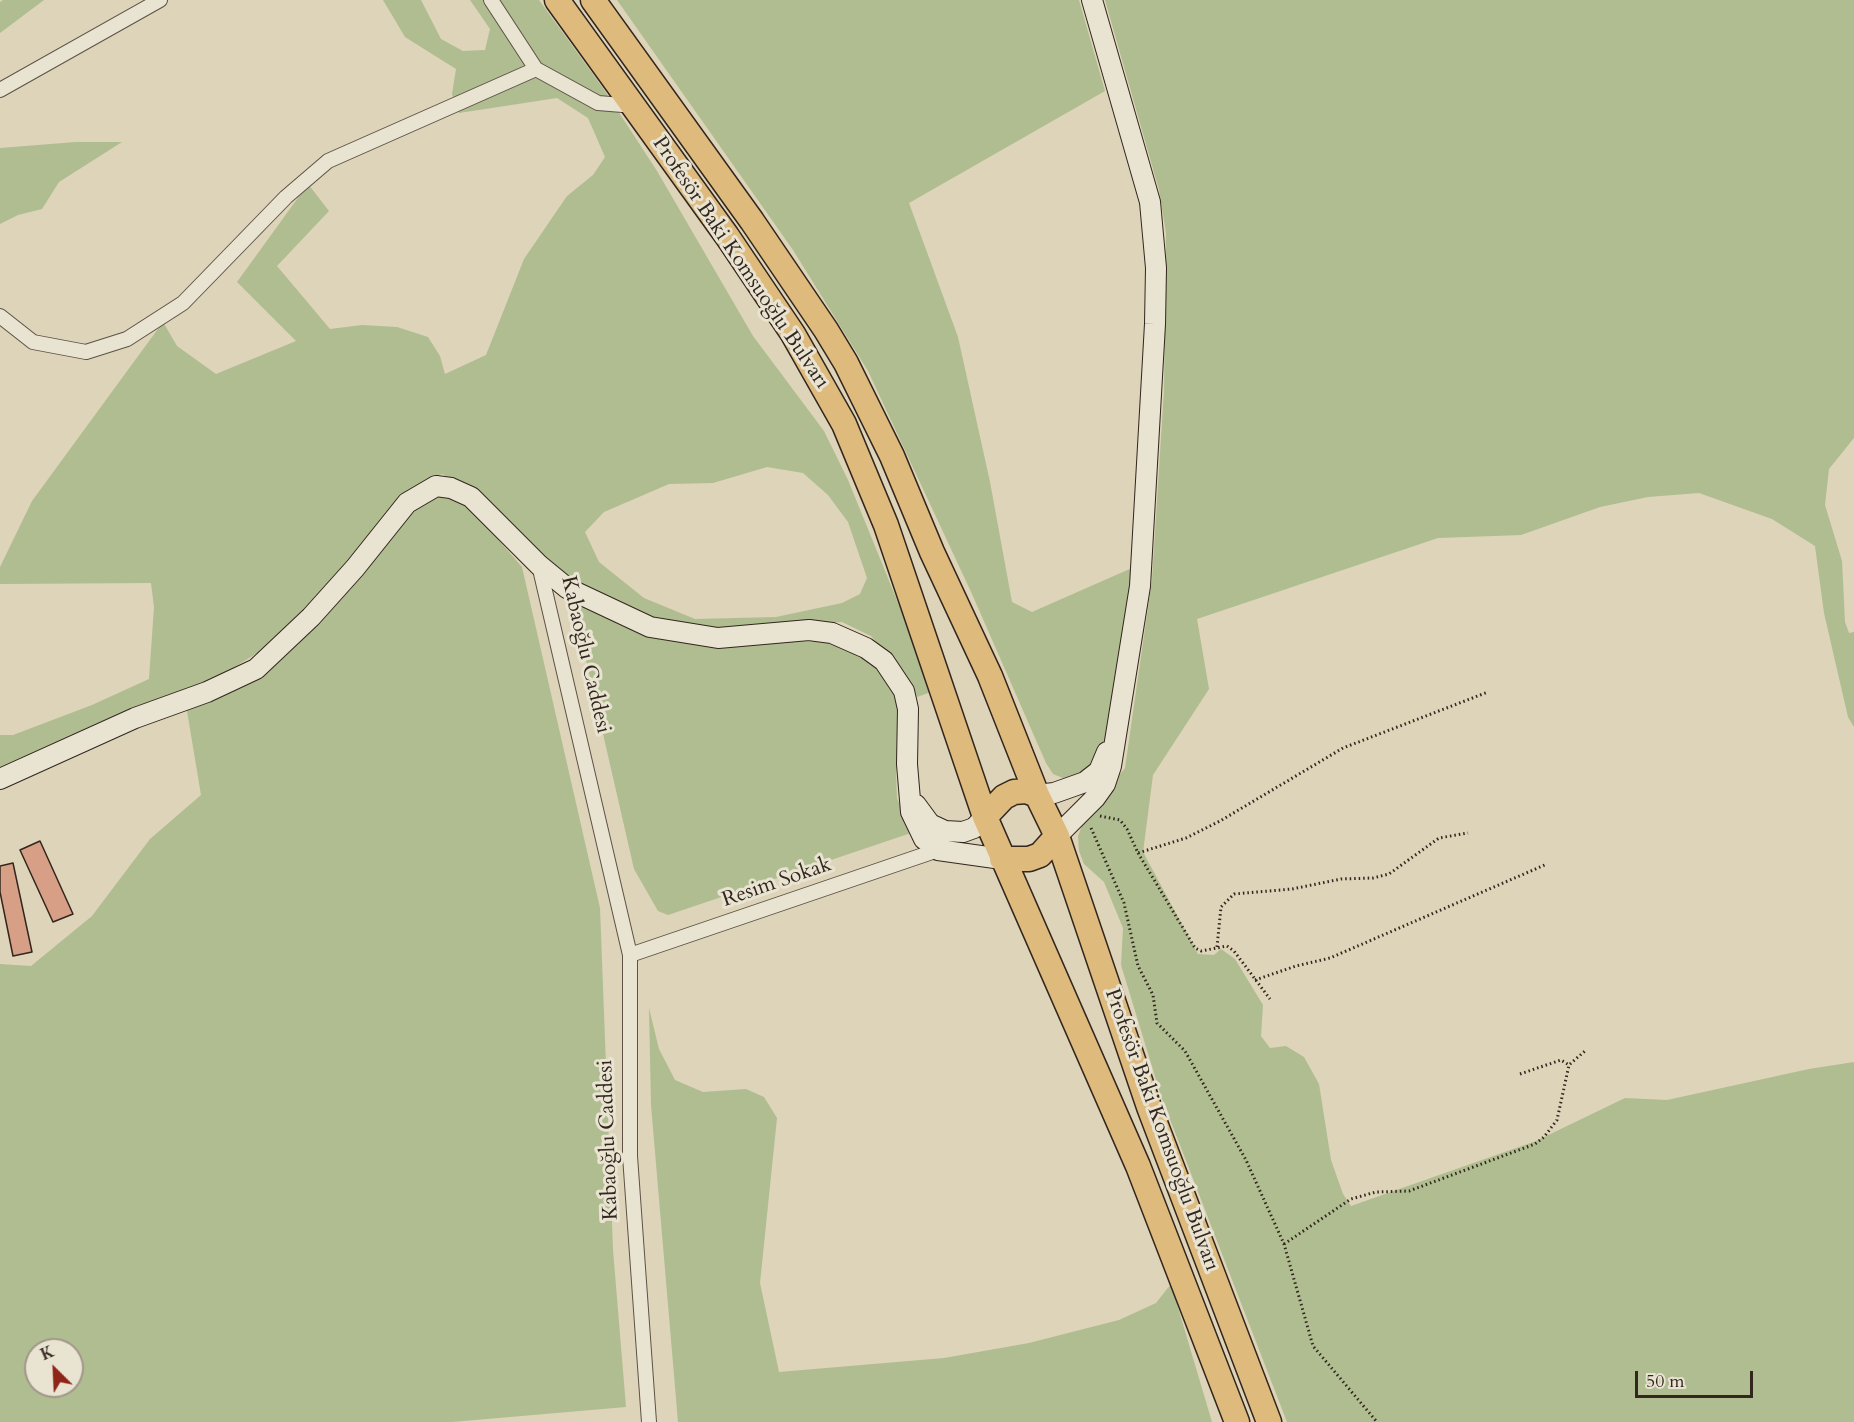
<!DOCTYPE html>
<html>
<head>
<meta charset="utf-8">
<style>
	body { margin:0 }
	#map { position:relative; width:1854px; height:1422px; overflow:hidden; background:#ddd4b9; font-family:Cardo,serif }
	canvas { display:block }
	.north { position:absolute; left:24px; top:1338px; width:60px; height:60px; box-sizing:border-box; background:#e9e3d2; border:2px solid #a0978a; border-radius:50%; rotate:336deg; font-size:16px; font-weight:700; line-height:24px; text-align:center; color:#32261e }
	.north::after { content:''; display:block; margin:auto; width:21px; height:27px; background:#8f2418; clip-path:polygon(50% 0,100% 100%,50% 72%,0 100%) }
	.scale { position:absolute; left:1635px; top:1371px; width:118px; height:27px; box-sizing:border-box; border:3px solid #32261e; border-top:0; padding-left:8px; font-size:18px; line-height:21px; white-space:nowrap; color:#32261e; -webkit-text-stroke:4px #e9e3d2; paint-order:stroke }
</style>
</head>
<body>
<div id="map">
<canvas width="1854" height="1422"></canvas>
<div class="north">K</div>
<div class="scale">50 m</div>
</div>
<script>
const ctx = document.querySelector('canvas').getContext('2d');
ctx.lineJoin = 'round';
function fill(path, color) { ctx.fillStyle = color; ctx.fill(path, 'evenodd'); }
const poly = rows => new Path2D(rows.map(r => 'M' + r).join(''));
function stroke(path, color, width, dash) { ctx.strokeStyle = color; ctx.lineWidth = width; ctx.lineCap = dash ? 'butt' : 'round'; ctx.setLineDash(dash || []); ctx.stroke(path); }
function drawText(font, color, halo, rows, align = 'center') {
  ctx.font = font + ' Cardo,serif'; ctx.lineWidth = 6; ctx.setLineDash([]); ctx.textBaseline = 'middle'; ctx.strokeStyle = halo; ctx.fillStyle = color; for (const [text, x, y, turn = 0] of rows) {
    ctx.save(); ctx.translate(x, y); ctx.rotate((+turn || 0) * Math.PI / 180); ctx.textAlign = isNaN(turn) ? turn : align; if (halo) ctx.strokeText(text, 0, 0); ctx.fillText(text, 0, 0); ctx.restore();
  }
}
fill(poly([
	[3,0,44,0,0,33,0,2],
	[383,0,421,0,441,39,463,51,485,50,490,29,470,0,539,0,603,88,657,171,753,336,824,431,848,480,934,691,917,697,910,681,871,636,842,622,710,629,664,622,621,605,578,583,547,560,463,485,442,474,419,484,393,504,338,576,273,643,222,675,0,767,0,735,13,735,92,705,149,679,154,607,151,583,0,584,0,567,32,501,163,322,177,346,216,374,296,341,237,282,308,184,329,211,277,266,330,329,362,325,397,327,428,337,440,356,445,374,486,355,524,259,567,196,593,175,605,157,588,118,557,98,459,113,452,94,456,69,405,37],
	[767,467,803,473,828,495,848,522,867,578,860,594,842,603,776,617,695,619,644,598,599,562,585,532,604,512,669,484,713,483],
	[617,0,1079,0,1105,91,909,203,958,337,990,482,1012,602,1032,612,1132,568,1105,748,1091,769,1076,776,1063,778,1053,774,1046,763,972,594,868,371,793,250],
	[1105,0,1854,0,1854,438,1829,469,1825,505,1842,561,1845,622,1849,633,1854,632,1854,727,1848,717,1824,613,1815,546,1772,519,1699,493,1648,497,1600,507,1521,535,1438,538,1197,619,1209,689,1153,775,1143,852,1198,954,1214,955,1221,949,1235,959,1263,1005,1261,1036,1270,1048,1286,1046,1304,1057,1319,1084,1331,1160,1343,1194,1351,1206,1536,1141,1625,1098,1667,1100,1809,1069,1854,1062,1854,1422,1287,1422,1161,1096,1121,965,1123,928,1104,882,1084,864,1079,851,1078,836,1085,818,1125,768,1152,580,1164,390,1166,233,1159,190],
	[76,142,122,142,59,182,42,209,18,215,0,224,0,148],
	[439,494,464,500,522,567,600,908,613,1250,626,1407,452,1422,0,1422,0,964,31,966,92,916,150,839,201,795,186,705,241,688,280,658,421,502],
	[36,1350,72,1350,72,1386,36,1386],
	[573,603,616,622,664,638,836,642,883,669,896,691,900,709,896,774,897,798,911,833,668,915,658,911,634,869],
	[649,1008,659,1049,675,1080,703,1092,746,1089,764,1097,777,1118,760,1283,779,1372,944,1358,1029,1343,1119,1320,1156,1303,1171,1284,1212,1422,678,1422,651,1105]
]), '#afbd90');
const building = poly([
	[40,841,73,914,53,922,20,850,40,841],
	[13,863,32,952,13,956,0,892,0,866,13,863]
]);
fill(building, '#d79f85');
stroke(building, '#32261e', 1.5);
const street = poly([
	[536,69,598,103,635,106],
	[0,90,160,0],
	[0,316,33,342,86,352,127,339,183,303,286,197,328,161,536,69,491,0],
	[539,565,630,955,630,1156,649,1422],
	[630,955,938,850]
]);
const secondary = poly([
	[0,779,135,718,207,692,256,669,311,617,355,568,407,503,436,486,451,488,471,497,539,565,567,588,650,627,718,638,809,630,832,633,866,648,884,661,904,691,908,709,907,764,911,812,924,839,938,850,1002,859],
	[1037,795,1054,793,1085,782,1099,771,1107,752],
	[916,805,930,824,945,831,963,832,974,828,985,817],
	[1057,836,1095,798,1105,784,1111,766,1140,586,1155,324,1156,268,1150,202,1092,0]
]);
const highway = poly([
	[557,0,727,236,793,334,844,424,886,525,985,817,1138,1166,1237,1422],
	[593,0,752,221,826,330,846,363,892,456,932,552,990,676,1037,795,1057,836,1149,1107,1269,1422],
	[985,817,1004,797,1014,792,1026,791,1037,795],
	[1002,859,1029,859,1040,855,1057,836]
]);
stroke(street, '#5d5245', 16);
stroke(secondary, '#32261e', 22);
stroke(highway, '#32261e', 27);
stroke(poly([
	[1100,816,1120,820,1127,829,1138,853,1186,838,1220,821,1343,748,1488,692],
	[1091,828,1124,903,1138,966,1153,995,1157,1023,1185,1051,1246,1160,1284,1244,1313,1346,1377,1422],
	[1138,853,1195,948,1201,951,1227,946,1234,951,1270,999],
	[1217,947,1221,907,1234,894,1292,889,1341,879,1373,878,1389,874,1439,838,1468,833],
	[1255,980,1296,966,1330,958,1547,864],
	[1520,1074,1561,1060,1569,1065],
	[1284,1244,1351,1199,1376,1192,1409,1191,1535,1144,1544,1137,1557,1120,1569,1065,1586,1050]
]), '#32261e', 3, [1.5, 3]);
stroke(street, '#e9e3d2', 14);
stroke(secondary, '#e9e3d2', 20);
stroke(highway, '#deba7c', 24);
drawText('21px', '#32261e', '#e9e3d2', [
	["Profesör Baki Komsuoğlu Bulvarı",740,263,56],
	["Kabaoğlu Caddesi",585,655,77],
	["Resim Sokak",777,883,-19],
	["Profesör Baki Komsuoğlu Bulvarı",1161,1130,70],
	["Kabaoğlu Caddesi",609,1140,-92]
]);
</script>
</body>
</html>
